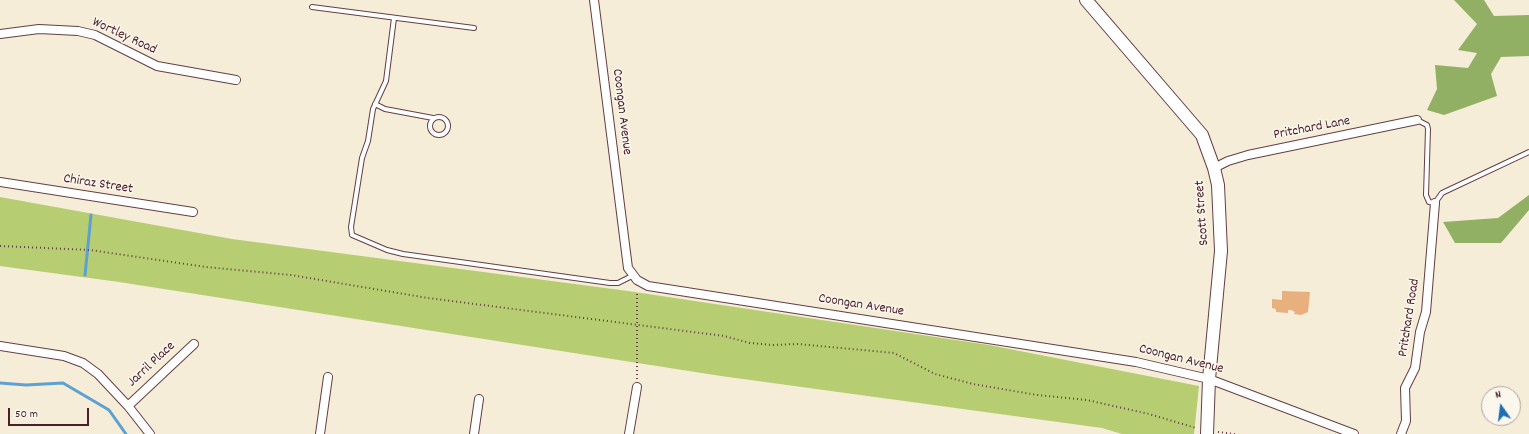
<!DOCTYPE html>
<html>
<head>
<meta charset="utf-8">
<style>
	body { margin:0 }
	#map { position:relative; width:1529px; height:434px; overflow:hidden; background:#f5edd8; font-family:Dekko,sans-serif }
	canvas { display:block }
	.north { position:absolute; left:1481px; top:386px; width:40px; height:40px; box-sizing:border-box; background:#fbf7ec; border:1px solid #b4a19f; border-radius:50%; rotate:346deg; font-size:11px; font-weight:700; line-height:16px; text-align:center; color:#4a1f2b }
	.north::after { content:''; display:block; margin:auto; width:14px; height:18px; background:#1f6fb2; clip-path:polygon(50% 0,100% 100%,50% 72%,0 100%) }
	.scale { position:absolute; left:8px; top:408px; width:81px; height:18px; box-sizing:border-box; border:2px solid #4a1f2b; border-top:0; padding-left:5px; font-size:12px; line-height:14px; white-space:nowrap; color:#4a1f2b; -webkit-text-stroke:3px #fbf7ec; paint-order:stroke }
</style>
</head>
<body>
<div id="map">
<canvas width="1529" height="434"></canvas>
<div class="north">N</div>
<div class="scale">50 m</div>
</div>
<script>
const ctx = document.querySelector('canvas').getContext('2d');
ctx.lineJoin = 'round';
function fill(path, color) { ctx.fillStyle = color; ctx.fill(path, 'evenodd'); }
const poly = rows => new Path2D(rows.map(r => 'M' + r).join(''));
function stroke(path, color, width, dash) { ctx.strokeStyle = color; ctx.lineWidth = width; ctx.lineCap = dash ? 'butt' : 'round'; ctx.setLineDash(dash || []); ctx.stroke(path); }
function drawText(font, color, halo, rows, align = 'center') {
  ctx.font = font + ' Dekko,sans-serif'; ctx.lineWidth = 3; ctx.setLineDash([]); ctx.textBaseline = 'middle'; ctx.strokeStyle = halo; ctx.fillStyle = color; for (const [text, x, y, turn = 0] of rows) {
    ctx.save(); ctx.translate(x, y); ctx.rotate((+turn || 0) * Math.PI / 180); ctx.textAlign = isNaN(turn) ? turn : align; if (halo) ctx.strokeText(text, 0, 0); ctx.fillText(text, 0, 0); ctx.restore();
  }
}
fill(poly([
	[0,197,232,239,628,291,989,345,1199,386,1194,434,1122,434,1102,428,721,376,119,282,0,266]
]), '#b7cd71');
fill(poly([
	[1454,0,1484,0,1494,16,1529,15,1529,56,1501,57,1491,74,1497,96,1444,115,1427,110,1437,89,1435,65,1468,68,1477,53,1458,50,1477,24],
	[1529,195,1529,210,1501,243,1455,243,1443,222,1498,218]
]), '#91b063');
stroke(poly([
	[85,275,91,215],
	[0,383,26,385,63,383,109,410,126,434]
]), '#5ca1d1', 3);
fill(poly([
	[1282,291,1310,292,1308,312,1301,315,1294,314,1295,312,1291,310,1288,310,1288,313,1276,312,1276,309,1272,308,1272,299,1282,300]
]), '#e7b07d');
const service = poly([
	[312,7,474,28],
	[394,18,386,81,373,109,368,141,362,158,351,227,352,235,387,250,403,254,610,283,618,283,634,275],
	[375,104,385,109,433,118],
	'430 126a9 9 0 1 1 18 0a9 9 0 1 1-18 0Z',
	[1417,120,1427,125,1428,129,1426,195,1429,202,1435,203,1442,193,1529,152]
]);
const minor = poly([
	[594,0,628,268,637,280,648,286,1136,362,1209,379,1354,434],
	[0,34,39,29,78,31,95,35,157,66,236,80],
	[1214,168,1228,161,1248,155,1417,120],
	[0,182,193,212],
	[0,346,64,356,83,363,98,374,128,406,150,434],
	[128,406,194,344],
	[320,434,328,377],
	[474,434,479,399],
	[629,434,637,387],
	[1401,434,1406,421,1405,388,1415,368,1420,332,1426,312,1435,203]
]);
const secondary = poly([
	[1086,0,1202,135,1214,168,1218,185,1221,251,1209,379,1207,434]
]);
stroke(service, '#643e45', 6);
stroke(minor, '#643e45', 10);
stroke(secondary, '#643e45', 14);
stroke(poly([
	[0,246,90,250,206,267,291,275,428,298,724,336,750,343,773,345,798,344,894,353,935,374,973,384,1037,395,1087,400,1149,414,1196,428],
	[637,379,637,291],
	[1218,432,1235,434]
]), '#643e45', 2, [1, 3]);
stroke(service, '#fff', 4);
stroke(minor, '#fff', 8);
stroke(secondary, '#fff', 12);
drawText('14px', '#4a1f2b', '#fbf7ec', [
	["Wortley Road",124,37,25],
	["Coongan Avenue",621,112,83],
	["Pritchard Lane",1312,129,-11],
	["Chiraz Street",98,185,9],
	["Scott Street",1203,213,-94],
	["Coongan Avenue",861,306,9],
	["Pritchard Road",1410,318,-81],
	["Coongan Avenue",1181,360,14],
	["Jarril Place",152,365,-43]
]);
</script>
</body>
</html>
